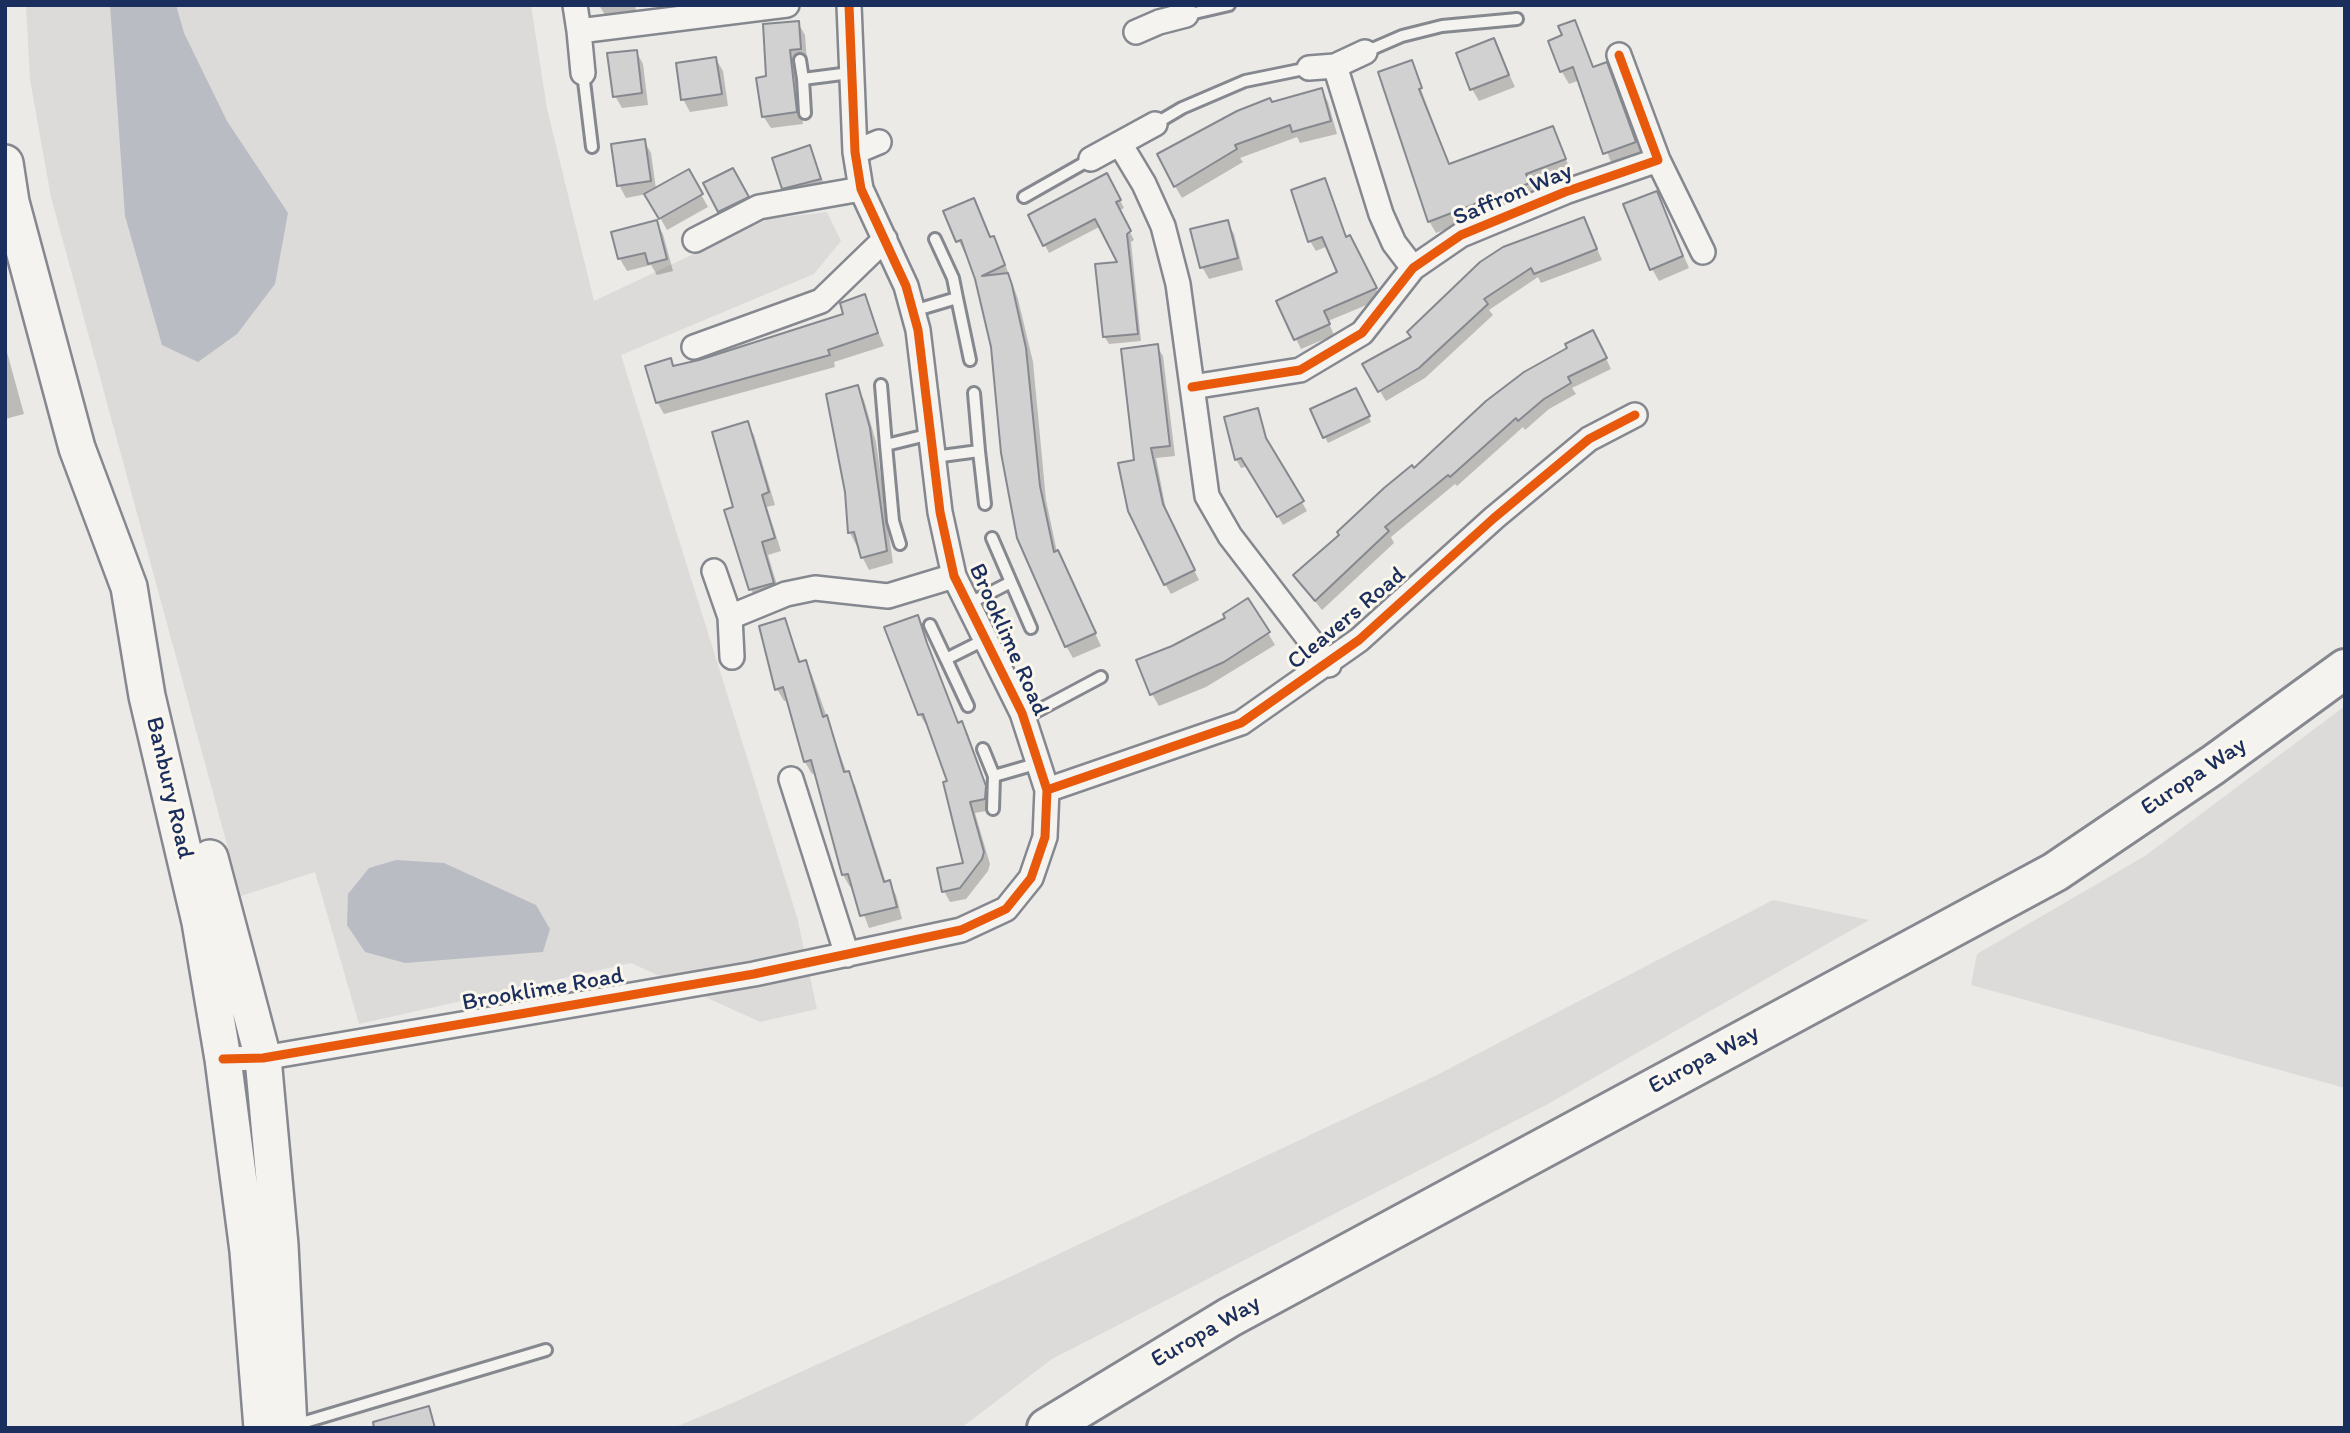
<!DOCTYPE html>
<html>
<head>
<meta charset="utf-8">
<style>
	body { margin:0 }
	#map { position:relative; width:2350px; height:1433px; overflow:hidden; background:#eceae6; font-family:Itim,sans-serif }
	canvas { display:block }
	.frame { position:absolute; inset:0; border:7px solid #1b2f5e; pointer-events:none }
</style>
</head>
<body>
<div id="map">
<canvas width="2350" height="1433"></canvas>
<div class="frame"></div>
</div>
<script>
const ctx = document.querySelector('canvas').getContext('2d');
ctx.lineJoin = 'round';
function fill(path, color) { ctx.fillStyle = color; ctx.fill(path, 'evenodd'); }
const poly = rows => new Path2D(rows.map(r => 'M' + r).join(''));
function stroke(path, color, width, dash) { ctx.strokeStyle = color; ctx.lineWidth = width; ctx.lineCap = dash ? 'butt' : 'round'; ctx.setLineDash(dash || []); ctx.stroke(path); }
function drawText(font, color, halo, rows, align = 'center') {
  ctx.font = font + ' Itim,sans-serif'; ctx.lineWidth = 6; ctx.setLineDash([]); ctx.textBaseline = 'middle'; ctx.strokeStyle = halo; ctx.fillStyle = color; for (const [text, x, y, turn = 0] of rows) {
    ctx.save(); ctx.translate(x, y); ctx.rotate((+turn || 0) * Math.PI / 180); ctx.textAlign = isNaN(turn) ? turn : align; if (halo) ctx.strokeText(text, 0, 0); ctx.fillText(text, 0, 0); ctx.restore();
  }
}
fill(poly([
	[26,5,531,5,547,109,594,301,768,219,827,212,841,241,814,274,621,355,797,917,817,1009,760,1022,631,963,359,1024,315,872,241,896,51,197,30,80],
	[2345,706,2345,1088,1971,985,1977,954,2145,856],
	[1773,900,1869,920,1548,1104,1052,1359,961,1428,673,1428,728,1405,1014,1275,1435,1076]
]), '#dcdbd9');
fill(poly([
	[110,5,176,5,184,33,227,121,288,213,275,284,237,334,198,362,162,345,125,216],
	[396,860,444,863,536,905,550,929,543,952,405,963,365,952,347,925,348,894,369,868]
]), '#b9bcc3');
fill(poly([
	[599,5,635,5,636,11,605,15],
	[1574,22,1594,68,1606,64,1613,76,1642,154,1612,165,1580,80,1569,84,1562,72,1550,42,1564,36],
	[798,23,805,35,807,61,796,62,803,124,771,128,763,116,768,78],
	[1494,40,1515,87,1479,101,1472,89],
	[636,51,643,64,648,105,622,108,615,96],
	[716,59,723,71,728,106,690,112,683,99],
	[1411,63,1450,166,1552,128,1571,171,1532,186,1536,196,1436,233,1429,221],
	[1321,90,1328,102,1337,134,1300,143,1297,137,1240,158,1243,162,1182,198,1175,186,1271,104],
	[644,141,651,153,656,189,688,171,708,207,667,230,647,194,626,198,619,185],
	[809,147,827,191,791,200,784,188],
	[732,170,754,209,726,224,705,184],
	[1107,176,1124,208,1119,211,1134,240,1131,242,1141,341,1109,344,1104,336,1120,264,1101,226,1049,253,1030,216],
	[1324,180,1347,238,1355,247,1381,299,1328,321,1334,335,1301,349,1278,302,1339,273,1328,246,1316,251,1310,241],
	[1656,193,1689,268,1659,281,1652,269],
	[945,212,980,213,991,239,1000,250,1018,299,1033,362,1046,500,1057,552,1101,646,1073,658,1066,646,977,279],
	[656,222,663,234,673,271,657,275,651,265,627,271,620,259,613,233],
	[1227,222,1234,234,1243,270,1209,279,1202,267],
	[1589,230,1602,260,1541,283,1538,277,1489,310,1493,315,1425,378,1386,401,1364,365],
	[864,296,884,346,834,362,835,367,664,414,657,402,670,360,674,368,699,362,846,315],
	[1598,342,1611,369,1572,388,1576,394,1549,409,1525,430,1523,427,1457,486,1455,484,1391,537,1394,543,1322,610,1295,576,1414,470,1569,349],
	[5,345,24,414,5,419],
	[1157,346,1163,356,1175,456,1156,458,1167,515,1199,580,1171,594,1165,584,1136,461],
	[857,388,864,400,876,442,893,563,869,570,850,533],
	[1359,395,1371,422,1328,443,1312,410],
	[1257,410,1270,448,1307,511,1283,525,1248,466,1241,468,1236,459],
	[747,423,754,435,775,505,767,507,781,551,768,555,780,595,758,602,751,590,727,511,735,508],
	[917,617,959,724,962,723,968,734,991,798,991,810,975,813,990,864,988,871,966,899,950,902,944,891,965,865,950,782,929,724,926,725,920,715,886,628],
	[785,620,801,663,805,662,812,675,847,774,855,785,886,883,889,882,896,895,902,919,869,928,853,886,850,887,843,875,816,773,812,774,805,762,789,700,784,701,777,689],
	[1268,633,1275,645,1206,687,1159,706,1152,694]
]), '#0003');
const building = poly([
	[1575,20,1593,67,1607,62,1636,142,1603,154,1573,67,1560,72,1548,41,1562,35,1558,26,1575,20],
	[799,21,801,49,790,50,797,112,762,117,756,78,766,76,763,24,799,21],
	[1494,38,1509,75,1470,90,1456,53,1494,38],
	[637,50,642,93,613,97,607,53,637,50],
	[716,57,722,94,681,100,676,63,716,57],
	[1412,60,1422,88,1419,89,1449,164,1553,126,1566,159,1526,174,1530,183,1428,222,1378,72,1412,60],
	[1322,88,1331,121,1292,132,1290,125,1235,145,1237,149,1174,187,1157,154,1237,111,1270,98,1272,102,1322,88],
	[645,139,651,181,617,186,611,144,645,139],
	[810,145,821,179,782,189,772,158,810,145],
	[733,168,749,197,718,212,703,183,733,168],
	[689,169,703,194,659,219,644,194,689,169],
	[1107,173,1121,200,1116,202,1131,231,1127,234,1138,334,1103,337,1095,264,1117,262,1095,219,1043,246,1028,215,1107,173],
	[1325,178,1346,237,1350,235,1377,288,1324,311,1330,324,1294,340,1276,301,1337,272,1322,237,1308,242,1291,190,1325,178],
	[1657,191,1683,256,1650,270,1623,204,1657,191],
	[974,198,990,237,994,236,1005,265,982,276,1008,273,1012,285,1026,348,1040,486,1054,552,1058,550,1096,633,1065,647,1017,538,1001,453,991,347,975,279,961,240,956,242,943,211,974,198],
	[1584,217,1597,249,1534,274,1531,268,1484,299,1488,304,1419,368,1378,392,1362,364,1411,337,1407,332,1480,262,1503,247,1584,217],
	[657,220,667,259,648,264,645,253,618,259,611,232,657,220],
	[1228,220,1238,258,1200,268,1190,229,1228,220],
	[865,294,878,333,828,350,830,355,656,403,645,366,671,358,673,366,699,360,843,314,840,303,865,294],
	[1593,330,1607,358,1568,377,1571,383,1544,399,1518,421,1516,418,1450,477,1448,475,1385,527,1389,531,1315,601,1293,575,1339,535,1337,532,1384,488,1412,465,1414,468,1486,401,1524,372,1567,348,1565,344,1593,330],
	[1158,344,1170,446,1151,448,1163,504,1195,570,1164,585,1128,511,1118,463,1134,460,1121,349,1158,344],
	[858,385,870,428,887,551,861,558,854,532,848,533,845,492,826,394,858,385],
	[1356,388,1370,416,1323,438,1310,409,1356,388],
	[1258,408,1266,438,1304,501,1277,517,1241,458,1235,460,1224,417,1258,408],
	[748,421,769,492,762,495,775,538,762,542,774,583,749,590,724,510,733,507,712,432,748,421],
	[1248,598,1270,632,1224,662,1150,695,1136,660,1172,646,1225,618,1223,614,1248,598],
	[918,615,927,643,958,723,962,721,986,786,985,799,970,802,984,852,982,859,960,888,942,892,937,868,963,863,943,782,947,781,923,714,918,715,884,627,918,615],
	[785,618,799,662,806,660,823,717,827,715,844,772,849,771,884,882,890,880,897,907,860,916,848,874,842,875,811,760,804,762,783,687,775,690,759,626,785,618],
	[429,1406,435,1428,374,1428,373,1422,429,1406]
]);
fill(building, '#d2d1d1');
stroke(building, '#85888f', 2);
const lane = poly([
	[1186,15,1229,5],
	[1365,52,1402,36,1442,26,1517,19],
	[800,60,803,79],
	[583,73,592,147],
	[805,113,803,79,850,73],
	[1155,124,1182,108,1245,81,1309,68],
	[1024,197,1091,159],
	[957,298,970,360],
	[913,311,957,298,953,278,935,239],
	[881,385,886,445],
	[979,451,985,504],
	[934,457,979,451,974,393],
	[900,544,893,521,886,445,931,434],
	[1011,582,1031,628],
	[968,604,1011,582,992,538],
	[930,625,946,659,986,639],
	[946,659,968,706],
	[1024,718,1101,677],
	[983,749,994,776],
	[993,809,994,776,1039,763],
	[295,1425,546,1350]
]);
const street = poly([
	[575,5,579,31,787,5],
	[579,31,583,73],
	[1136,32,1159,22,1186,15],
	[1335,66,1381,214,1394,243,1413,268],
	[1309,68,1335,66,1365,52],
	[1120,144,1144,184,1163,226,1178,284,1207,496,1230,536,1329,665],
	[855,152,879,142],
	[1091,159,1155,124],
	[1658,160,1703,252],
	[695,240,759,207,861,189],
	[694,347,821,301,885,239],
	[1192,387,1300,370,1362,333,1413,268,1461,235,1565,192,1658,160,1619,55],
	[714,571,730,617,786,594,815,588,888,596,954,576],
	[730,617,732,657],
	[791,779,847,955],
	[1047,790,1241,723,1359,640,1494,518,1589,439,1635,415],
	[223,1059,263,1058,754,974,961,930,1006,909,1031,878,1045,837,1047,790,1022,713,954,576,940,512,918,330,906,286,861,189,855,152,849,5]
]);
const primary = poly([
	[5,163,11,202,77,448,129,587,147,696,200,922,223,1059,248,1251,262,1428],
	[210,858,263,1058,280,1245,289,1428]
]);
const highway = poly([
	[1047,1428,1230,1317,2055,872,2213,765,2345,669]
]);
stroke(lane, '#85888f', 16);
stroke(street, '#85888f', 28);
stroke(primary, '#85888f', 40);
stroke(highway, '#85888f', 44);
stroke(lane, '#f4f3ef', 10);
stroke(street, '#f4f3ef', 23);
stroke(primary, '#f4f3ef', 35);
stroke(highway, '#f4f3ef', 38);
stroke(poly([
	[1192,387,1300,370,1362,333,1413,268,1461,235,1565,192,1658,160,1619,55],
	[1047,790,1241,723,1359,640,1494,518,1589,439,1635,415],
	[223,1059,263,1058,754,974,961,930,1006,909,1031,878,1045,837,1047,790,1022,713,954,576,940,512,918,330,906,286,861,189,855,152,849,5]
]), '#e8590c', 9);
drawText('24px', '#1b2f5e', '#fbf7ec', [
	["Saffron Way",1513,195,-23],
	["Cleavers Road",1347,619,-40],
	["Brooklime Road",1008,640,66],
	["Europa Way",2194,777,-34],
	["Banbury Road",169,788,77],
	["Brooklime Road",543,990,-10],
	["Europa Way",1704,1060,-28],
	["Europa Way",1206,1332,-30]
]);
</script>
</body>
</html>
